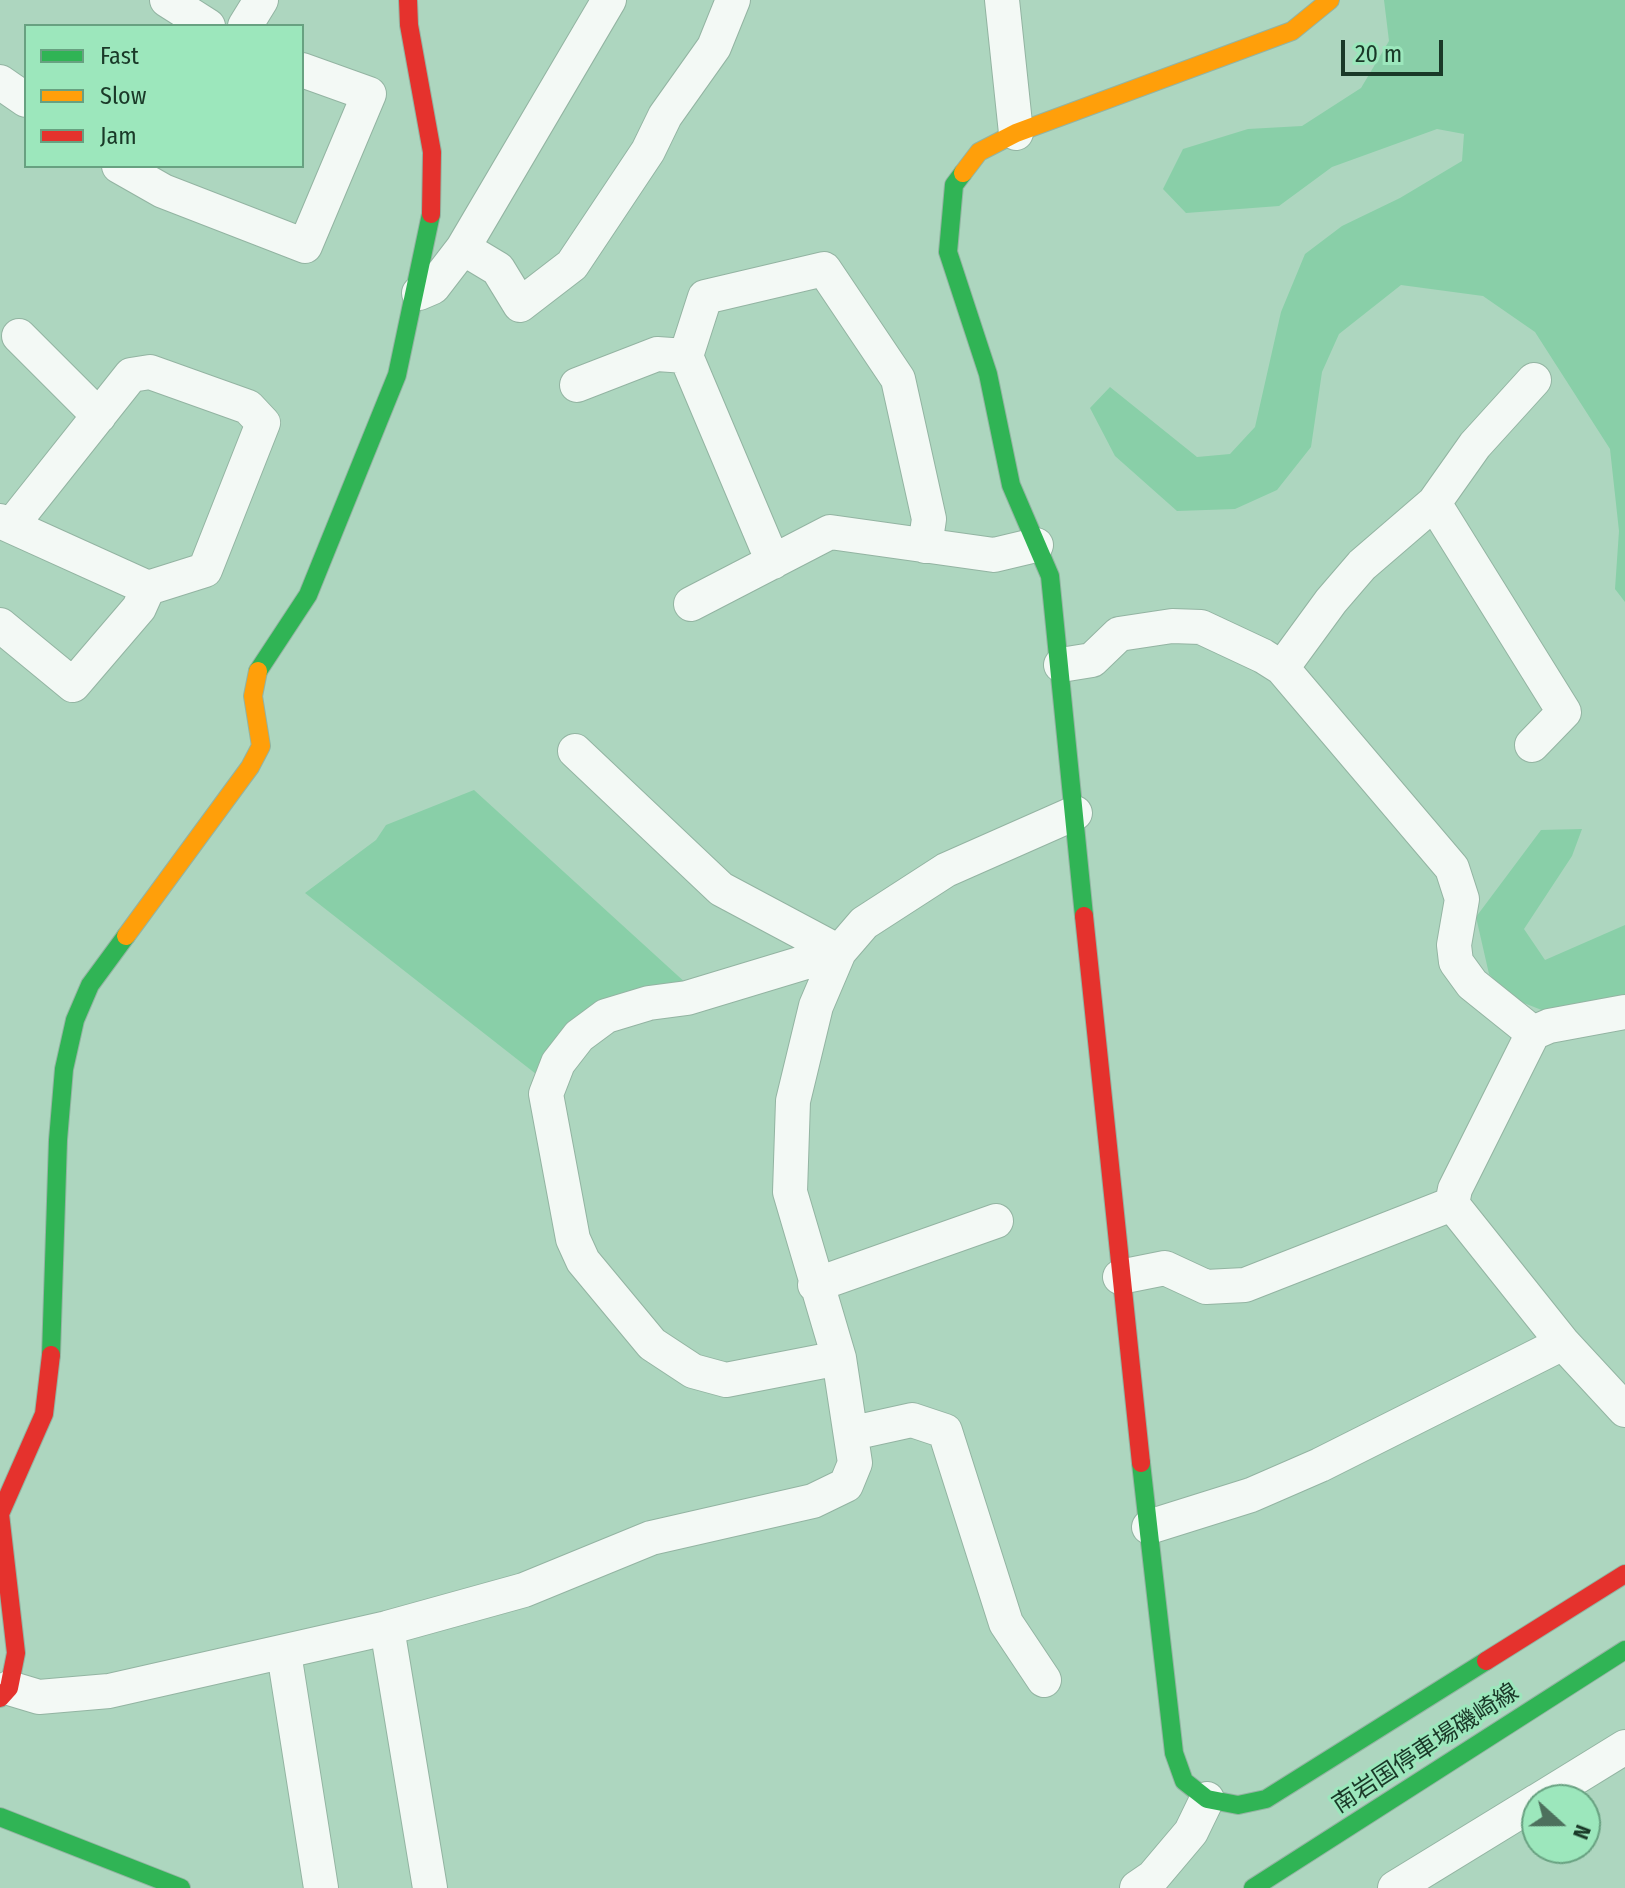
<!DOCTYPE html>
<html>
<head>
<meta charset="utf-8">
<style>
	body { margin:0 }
	#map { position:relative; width:1625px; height:1888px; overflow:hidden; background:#add6bf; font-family:"Fira Sans Condensed",sans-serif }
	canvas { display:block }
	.legend { position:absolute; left:24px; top:24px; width:280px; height:144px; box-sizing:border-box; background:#9ce7bc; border:2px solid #68a181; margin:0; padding:10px 14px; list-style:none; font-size:24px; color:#1a3928 }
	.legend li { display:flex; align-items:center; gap:16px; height:40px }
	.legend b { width:40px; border:2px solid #68a181 }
	.north { position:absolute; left:1521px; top:1784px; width:80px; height:80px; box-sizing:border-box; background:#9ce7bc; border:2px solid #68a181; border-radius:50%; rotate:111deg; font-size:22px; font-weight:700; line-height:32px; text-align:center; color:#1a3928 }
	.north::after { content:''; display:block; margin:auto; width:28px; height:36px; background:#4d705d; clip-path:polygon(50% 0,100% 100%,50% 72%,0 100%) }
	.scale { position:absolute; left:1341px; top:40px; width:102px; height:36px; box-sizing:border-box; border:4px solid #1a3928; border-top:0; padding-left:10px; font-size:24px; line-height:28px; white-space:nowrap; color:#1a3928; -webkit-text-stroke:6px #9ce7bc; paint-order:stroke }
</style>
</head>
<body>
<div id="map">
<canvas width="1625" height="1888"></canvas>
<ul class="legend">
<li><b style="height:10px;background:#30b455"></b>Fast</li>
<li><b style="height:10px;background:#ff9f0a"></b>Slow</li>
<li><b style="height:10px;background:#e5322d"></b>Jam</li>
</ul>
<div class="north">N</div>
<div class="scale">20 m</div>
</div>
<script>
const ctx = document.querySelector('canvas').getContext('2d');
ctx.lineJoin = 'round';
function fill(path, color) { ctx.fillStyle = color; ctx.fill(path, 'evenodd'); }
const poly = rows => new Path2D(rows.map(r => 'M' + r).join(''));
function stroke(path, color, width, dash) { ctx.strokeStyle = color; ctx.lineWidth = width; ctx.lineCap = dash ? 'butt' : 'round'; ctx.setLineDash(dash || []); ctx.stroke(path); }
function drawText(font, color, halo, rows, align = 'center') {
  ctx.font = font + ' "Fira Sans Condensed","Noto Sans JP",sans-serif'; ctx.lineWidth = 6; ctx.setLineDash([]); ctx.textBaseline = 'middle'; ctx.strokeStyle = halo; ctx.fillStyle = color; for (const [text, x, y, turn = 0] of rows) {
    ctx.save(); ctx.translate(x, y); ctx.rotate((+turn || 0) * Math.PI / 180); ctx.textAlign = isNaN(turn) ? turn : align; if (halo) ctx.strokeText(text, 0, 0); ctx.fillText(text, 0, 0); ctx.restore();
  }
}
fill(poly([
	[1384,0,1625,0,1625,602,1615,589,1619,531,1610,449,1535,332,1483,296,1401,285,1339,334,1322,372,1311,447,1277,490,1235,509,1177,511,1115,456,1090,408,1110,387,1197,457,1230,454,1255,427,1281,312,1305,254,1342,226,1400,198,1462,161,1464,134,1437,129,1332,167,1279,206,1186,213,1163,189,1183,149,1248,129,1302,126,1361,88,1389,41],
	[474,790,688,985,603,1003,558,1034,536,1074,305,893,376,840,386,825],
	[1582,829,1572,856,1524,929,1545,960,1625,925,1625,1002,1557,1016,1511,998,1489,974,1476,917,1541,830]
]), '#89cfa8');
const street = poly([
	[167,0,208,26],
	[1002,0,1016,133],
	[245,26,261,0],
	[0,82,26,100],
	[119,166,163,191,305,246,369,94,302,70],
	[463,248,498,269,520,305,572,265,648,151,665,116,714,47,733,0],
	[419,293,433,287,463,248,609,0],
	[19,336,99,416],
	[577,385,657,354,686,356],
	[1434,503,1564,712,1532,745],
	[0,521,148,588,139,608,73,685,0,625],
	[11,526,131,375,150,372,248,407,263,423,205,570,148,588],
	[773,562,686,356,705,297,824,269,898,379,929,519,925,546],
	[691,604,830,532,994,555,1036,545],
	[1061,665,1092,660,1119,634,1172,626,1201,627,1263,656,1282,668,1452,868,1462,899,1454,945,1456,962,1472,984,1533,1033,1455,1189,1452,1204],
	[1282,668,1331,601,1362,565,1434,503,1475,445,1534,380],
	[575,751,721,889,839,952,687,998,649,1003,606,1016,579,1036,558,1063,546,1094,573,1239,583,1261,652,1344,693,1371,726,1380,839,1358],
	[1533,1033,1549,1026,1625,1012],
	[1452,1204,1563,1343,1625,1410],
	[1120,1277,1165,1268,1206,1287,1245,1285,1452,1204],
	[815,1285,996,1221],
	[853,1433,912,1420,945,1431,1006,1623,1044,1680],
	[1149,1527,1251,1495,1320,1465,1563,1343],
	[387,1628,430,1888],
	[284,1653,321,1888],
	[9,1688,39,1697,109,1691,387,1628,524,1590,651,1538,813,1501,846,1485,855,1463,839,1358,790,1192,793,1101,816,1006,839,952,864,923,946,870,1075,813],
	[1539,1800,1625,1747],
	[1137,1888,1153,1877,1191,1832,1207,1799],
	[1395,1888,1537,1801]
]);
const fast = poly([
	[963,173,954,185,948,252,988,374,1011,485,1050,576,1084,916],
	[258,671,308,595,397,375,431,214],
	[51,1355,58,1140,64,1069,75,1020,90,985,126,936],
	[1141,1463,1174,1753,1184,1781,1207,1799,1238,1805,1266,1799,1486,1661],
	[0,1817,181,1888],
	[1253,1888,1625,1650]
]);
const slow = poly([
	[963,173,979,152,1016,133,1292,31,1330,0],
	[126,936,250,767,261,746,253,696,258,671]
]);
const jam = poly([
	[408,0,409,25,432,152,431,214],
	[1084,916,1141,1463],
	[1486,1661,1625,1574],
	[0,1698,9,1688,16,1653,0,1514,44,1414,51,1355]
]);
stroke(street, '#93b4a2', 36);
stroke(fast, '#93b4a2', 20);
stroke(slow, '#93b4a2', 20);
stroke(jam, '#93b4a2', 20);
stroke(street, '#f3f9f5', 34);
stroke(fast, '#30b455', 18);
stroke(slow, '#ff9f0a', 18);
stroke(jam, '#e5322d', 18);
drawText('24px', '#1a3928', '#9ce7bc', [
	["南岩国停車場磯崎線",1426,1749,-33]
]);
</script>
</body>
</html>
